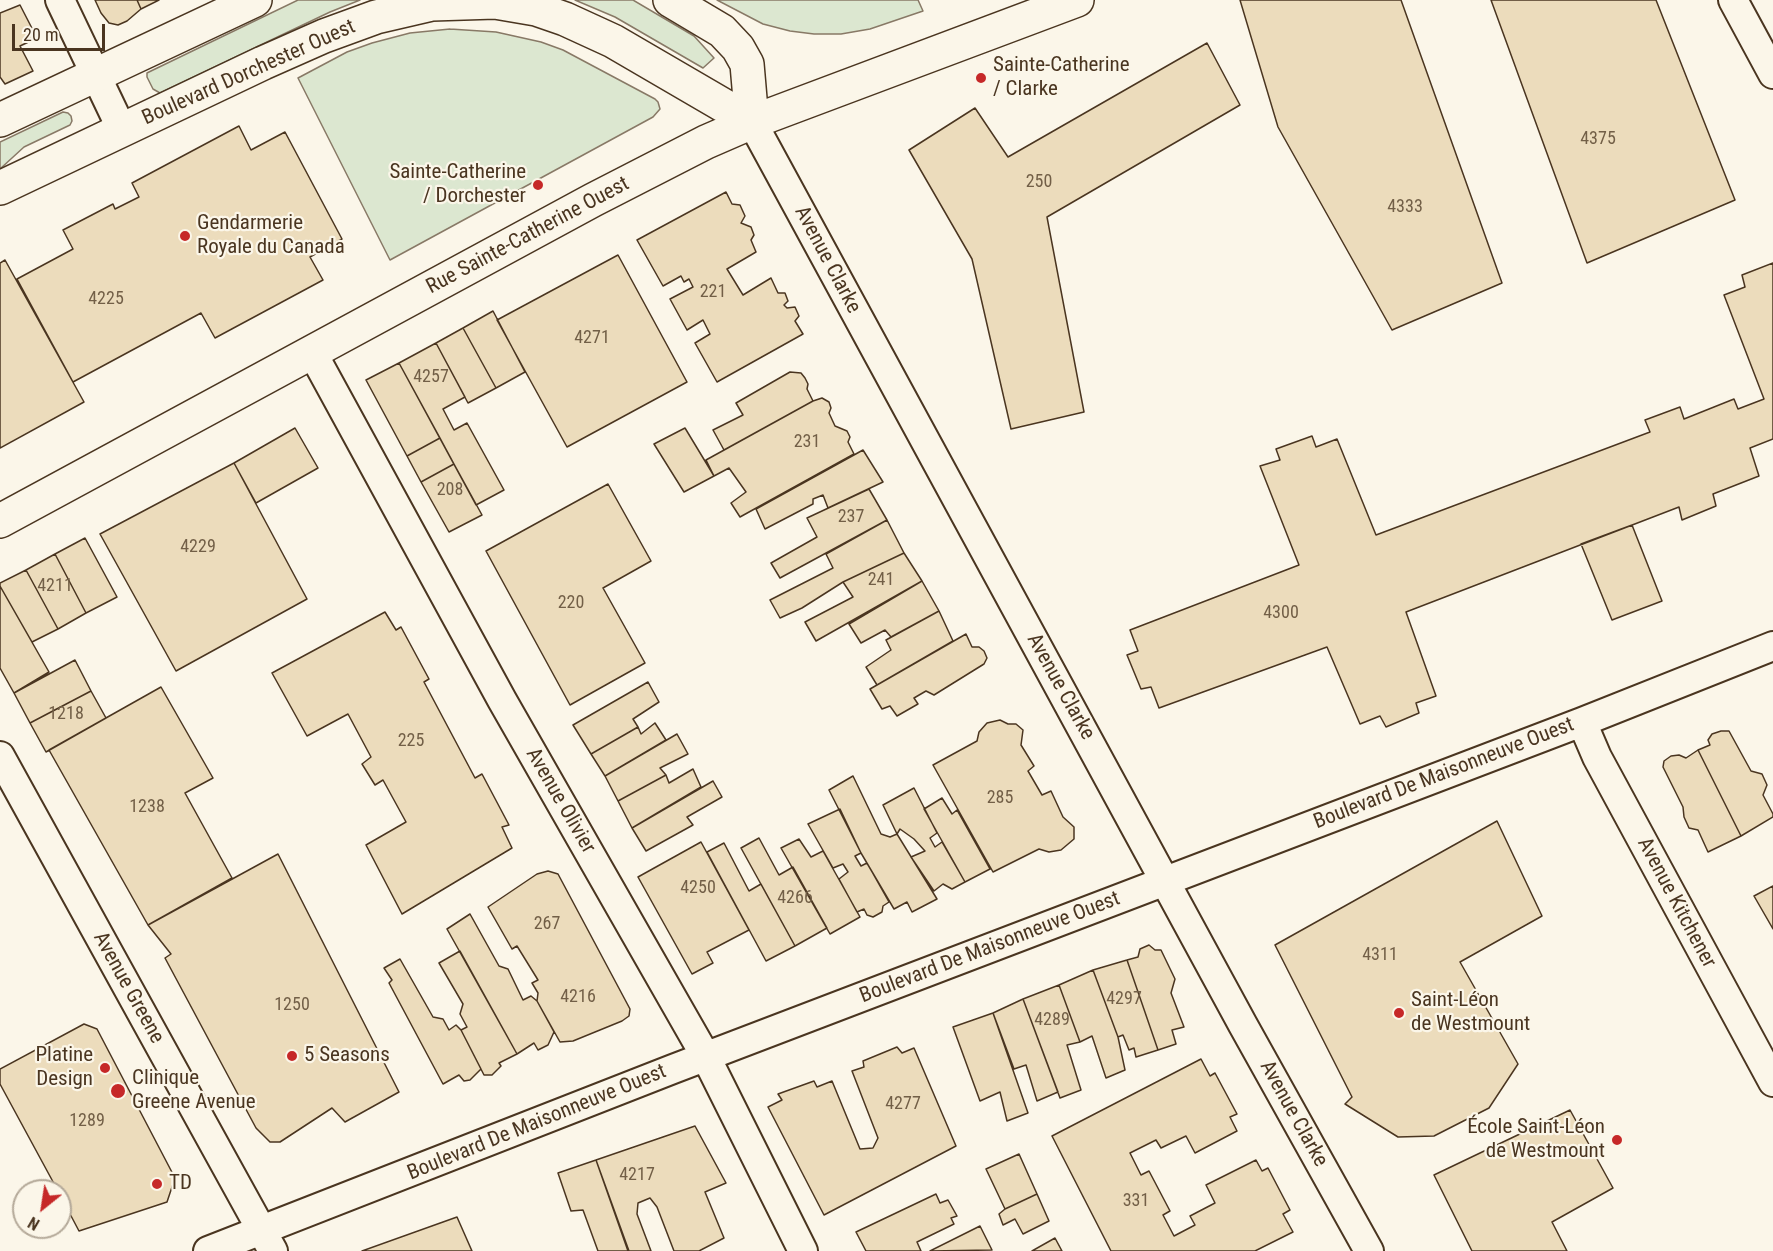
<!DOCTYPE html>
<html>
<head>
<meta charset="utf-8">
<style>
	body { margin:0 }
	#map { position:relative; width:1773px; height:1251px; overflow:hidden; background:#fbf6e9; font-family:"Roboto Condensed",sans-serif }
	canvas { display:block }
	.north { position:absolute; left:12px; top:1179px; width:60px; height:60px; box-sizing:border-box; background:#fbf6e9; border:2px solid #b4a999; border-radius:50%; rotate:210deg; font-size:16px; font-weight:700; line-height:24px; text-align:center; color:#4a3520 }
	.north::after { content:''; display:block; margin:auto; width:21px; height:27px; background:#c62828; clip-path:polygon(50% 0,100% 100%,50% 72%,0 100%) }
	.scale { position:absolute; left:12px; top:24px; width:93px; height:27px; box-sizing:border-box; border:3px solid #4a3520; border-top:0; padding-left:8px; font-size:18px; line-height:21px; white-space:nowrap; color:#4a3520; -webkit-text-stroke:4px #fbf6e9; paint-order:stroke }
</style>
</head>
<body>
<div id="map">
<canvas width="1773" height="1251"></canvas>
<div class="north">N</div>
<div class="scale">20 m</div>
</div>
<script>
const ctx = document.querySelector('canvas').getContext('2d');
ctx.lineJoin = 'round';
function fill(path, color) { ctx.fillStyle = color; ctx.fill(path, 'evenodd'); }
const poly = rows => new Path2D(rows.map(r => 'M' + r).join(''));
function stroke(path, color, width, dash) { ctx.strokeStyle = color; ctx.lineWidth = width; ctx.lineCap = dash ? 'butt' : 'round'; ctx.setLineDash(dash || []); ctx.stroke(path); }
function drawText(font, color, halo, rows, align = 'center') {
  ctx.font = font + ' "Roboto Condensed",sans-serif'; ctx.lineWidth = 4.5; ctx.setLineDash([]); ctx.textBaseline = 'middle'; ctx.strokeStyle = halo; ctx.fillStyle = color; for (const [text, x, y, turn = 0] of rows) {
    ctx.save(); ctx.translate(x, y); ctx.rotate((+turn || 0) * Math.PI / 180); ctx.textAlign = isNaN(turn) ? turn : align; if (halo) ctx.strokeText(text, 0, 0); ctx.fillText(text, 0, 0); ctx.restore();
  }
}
const green = poly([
	[298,0,360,0,330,12,160,93,153,89,147,77,147,73,151,71,298,0],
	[575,0,633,0,694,36,714,58,703,68,615,17,575,0],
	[717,0,918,0,923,11,870,29,841,34,814,34,790,31,763,24,717,0],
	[450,29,496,32,541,42,563,50,655,99,658,102,660,109,653,117,390,260,298,78,347,52,372,43,410,33,450,29],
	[63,112,68,113,71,116,72,121,70,125,24,147,0,169,0,142,63,112]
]);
fill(green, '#dce7d0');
stroke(green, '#887966', 1.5);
const building = poly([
	[95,0,137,0,141,9,127,21,118,25,109,23,101,13,95,0],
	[137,0,159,0,141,9,137,0],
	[1240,0,1401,0,1502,283,1392,330,1278,127,1240,0],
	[1491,0,1656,0,1735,200,1587,263,1491,0],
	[20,5,37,38,20,46,33,71,5,84,0,77,0,13,20,5],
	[1207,43,1240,105,1047,217,1084,412,1011,429,972,259,909,150,975,108,1008,157,1207,43],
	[239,126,251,150,285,132,342,239,310,257,323,280,215,338,201,313,73,382,17,279,73,249,63,230,113,204,115,209,139,197,132,183,239,126],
	[726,192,732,204,740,205,745,216,741,223,751,227,754,235,751,240,756,252,727,269,743,295,771,278,778,293,785,293,788,301,784,305,787,308,795,307,799,316,795,321,803,334,717,382,695,343,710,334,703,320,687,330,670,299,693,287,689,279,684,282,681,276,663,286,637,240,726,192],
	[618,255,687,382,567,447,497,320,618,255],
	[5,260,84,402,0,448,0,263,5,260],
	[1773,263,1773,439,1750,448,1759,476,1713,494,1716,506,1682,520,1679,507,1406,612,1436,696,1416,703,1419,713,1386,727,1380,716,1360,724,1327,647,1159,708,1151,687,1141,689,1127,655,1138,651,1130,630,1299,565,1260,466,1280,460,1276,449,1312,436,1316,447,1337,439,1376,535,1650,432,1645,420,1680,407,1684,419,1734,399,1738,409,1764,399,1724,295,1745,287,1742,275,1773,263],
	[493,311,525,372,496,388,463,328,493,311],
	[463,328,496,388,468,403,436,343,463,328],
	[436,343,465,397,443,409,454,430,467,423,504,490,476,505,399,363,436,343],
	[399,363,440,438,407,456,366,380,399,363],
	[790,372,801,373,805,378,808,384,807,389,813,401,724,450,713,430,743,415,736,403,790,372],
	[822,398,829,402,831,408,829,413,835,426,847,431,850,437,848,442,854,454,740,517,731,503,746,492,729,468,714,476,706,460,813,401,822,398],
	[295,428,318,468,256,503,234,463,295,428],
	[685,428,714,476,684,492,654,444,685,428],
	[440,438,454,464,421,482,407,456,440,438],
	[863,450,883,482,828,508,823,495,813,499,813,504,765,529,756,509,863,450],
	[234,463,307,599,176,671,100,534,234,463],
	[454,464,482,515,449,532,421,482,454,464],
	[608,484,651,561,603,588,645,663,570,705,486,551,608,484],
	[869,489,887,520,780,578,771,563,817,537,807,518,869,489],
	[887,520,904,553,843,582,802,608,780,618,770,600,833,568,826,554,887,520],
	[1632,525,1662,601,1612,620,1581,544,1632,525],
	[85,538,117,597,86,613,55,554,85,538],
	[904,553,922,581,816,641,805,622,853,597,843,582,904,553],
	[55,554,86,613,58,629,26,570,55,554],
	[26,570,58,629,32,642,0,586,0,583,26,570],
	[922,581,939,611,891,637,885,630,861,643,849,624,922,581],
	[0,586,49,672,14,693,0,668,0,586],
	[939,611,953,641,877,685,866,667,891,650,886,640,939,611],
	[385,612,396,630,401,627,429,679,424,682,475,778,482,774,509,825,502,827,512,848,402,914,366,845,406,822,383,780,375,785,362,764,371,757,348,714,307,736,272,673,385,612],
	[966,634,972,647,979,647,984,651,987,658,984,664,934,695,926,691,914,698,918,704,897,716,890,706,882,709,870,689,966,634],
	[75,660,91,691,30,723,14,693,75,660],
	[648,682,659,702,633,719,638,727,591,754,573,725,648,682],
	[161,687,213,778,185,793,232,878,148,925,49,750,161,687],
	[91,691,106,718,46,752,30,723,91,691],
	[1000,720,1008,724,1016,724,1023,730,1021,745,1034,766,1028,771,1042,795,1051,791,1063,817,1074,827,1074,839,1061,850,1049,852,1039,849,993,872,933,765,977,741,979,732,987,723,1000,720],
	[655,723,666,740,605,776,591,754,638,727,641,734,655,723],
	[1721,731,1729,731,1751,771,1762,774,1767,785,1763,795,1773,814,1773,817,1741,836,1698,750,1710,745,1708,740,1712,734,1721,731],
	[677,734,688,754,660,768,666,775,618,801,605,776,677,734],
	[1698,750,1741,836,1708,852,1698,830,1689,828,1684,817,1683,807,1663,767,1664,761,1671,756,1679,755,1686,758,1698,750],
	[693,769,701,787,632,828,618,801,666,775,669,783,693,769],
	[853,776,881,834,890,837,897,834,937,899,912,912,907,902,894,909,861,853,829,790,853,776],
	[713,781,722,797,687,817,693,825,646,851,632,828,713,781],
	[914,788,937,833,930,838,935,847,942,842,965,882,952,889,943,884,934,891,911,857,925,851,914,839,900,829,897,834,883,805,914,788],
	[942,798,952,814,957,810,990,869,965,882,924,809,942,798],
	[840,809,861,853,855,856,861,866,867,863,889,902,883,906,882,912,873,917,867,915,864,909,857,912,839,879,848,872,843,864,833,868,808,824,840,809],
	[1497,821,1542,916,1460,962,1518,1064,1489,1108,1434,1136,1398,1137,1345,1104,1352,1097,1275,945,1497,821],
	[759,838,779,875,793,867,827,928,795,946,741,848,759,838],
	[799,839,811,857,823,851,860,917,830,934,781,848,799,839],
	[701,842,749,930,707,952,713,963,692,974,638,877,701,842],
	[724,843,749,891,761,884,795,946,766,961,707,852,724,843],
	[278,854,399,1092,345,1122,332,1108,280,1142,270,1142,256,1128,165,958,171,954,148,925,278,854],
	[548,871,558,874,630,1009,629,1016,622,1021,573,1041,560,1042,537,1001,538,993,532,983,538,980,517,946,512,949,488,907,537,874,548,871],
	[1773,886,1773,929,1754,896,1773,886],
	[470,914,499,966,508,969,523,1000,531,996,537,1001,554,1032,548,1045,538,1050,534,1043,517,1054,447,929,470,914],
	[1149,945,1155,950,1161,950,1175,979,1171,993,1184,1027,1172,1030,1176,1044,1158,1050,1127,960,1138,957,1140,949,1149,945],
	[460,951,517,1054,499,1063,501,1066,492,1075,484,1075,461,1030,467,1027,460,1014,463,1004,439,963,460,951],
	[400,959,433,1017,443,1019,449,1030,456,1025,461,1030,481,1069,470,1080,464,1081,459,1075,443,1084,389,983,392,980,384,968,400,959],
	[1127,960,1158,1050,1136,1057,1134,1048,1129,1050,1123,1035,1118,1037,1093,970,1127,960],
	[1093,970,1118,1037,1125,1070,1106,1078,1092,1036,1080,1042,1059,985,1093,970],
	[1059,985,1080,1042,1067,1045,1081,1090,1060,1098,1023,999,1059,985],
	[1023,999,1058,1092,1037,1101,1026,1065,1014,1069,993,1013,1023,999],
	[993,1013,1028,1113,1007,1121,1000,1092,980,1101,953,1027,993,1013],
	[84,1024,97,1029,175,1178,167,1202,79,1231,60,1195,60,1191,58,1191,0,1084,0,1069,84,1024],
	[897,1047,902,1053,914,1048,956,1146,824,1215,768,1107,782,1100,778,1094,814,1081,817,1087,832,1081,860,1149,873,1148,878,1138,852,1071,864,1067,863,1061,897,1047],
	[1201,1059,1210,1076,1215,1073,1237,1114,1230,1117,1237,1131,1195,1153,1186,1136,1161,1148,1156,1140,1130,1153,1141,1175,1149,1171,1170,1211,1163,1215,1174,1236,1195,1225,1190,1216,1215,1203,1206,1185,1256,1160,1262,1171,1268,1168,1290,1210,1283,1214,1293,1232,1255,1251,1111,1251,1052,1136,1201,1059],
	[1570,1110,1613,1188,1552,1222,1567,1251,1472,1251,1434,1175,1570,1110],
	[695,1126,726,1183,705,1192,724,1238,699,1251,674,1251,657,1207,650,1198,638,1203,637,1214,651,1251,629,1251,596,1160,695,1126],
	[1019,1154,1037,1194,1005,1209,986,1169,1019,1154],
	[596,1160,628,1251,598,1251,583,1210,571,1211,558,1173,596,1160],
	[936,1194,940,1203,948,1200,957,1216,951,1218,954,1224,917,1242,921,1251,866,1251,856,1232,936,1194],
	[1037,1194,1049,1221,1023,1234,1015,1219,1003,1225,999,1214,1005,1209,1037,1194],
	[457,1217,472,1251,362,1251,457,1217],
	[980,1226,992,1250,930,1251,980,1226],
	[1055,1238,1062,1251,1032,1251,1055,1238]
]);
fill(building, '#ecdcbc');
stroke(building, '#4a3520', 1.5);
const street = poly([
	[60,0,122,130],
	[1733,0,1773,74],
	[752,122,1243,1025,1369,1251],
	[312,352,502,700,706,1057,803,1251],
	[1582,722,1597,757,1773,1082],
	[0,756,273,1251],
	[208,1251,673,1069,1582,722,1773,646]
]);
const secondary = poly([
	[670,0,722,31,738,48,747,64,752,122],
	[0,120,255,0],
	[0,188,263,63,324,36,376,17,432,4,495,2,536,9,565,19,613,41,752,122],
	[0,521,593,200,706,142,752,122,1077,0]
]);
stroke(street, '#4a3520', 32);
stroke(secondary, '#4a3520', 36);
stroke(street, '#fbf6e9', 28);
stroke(secondary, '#fbf6e9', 33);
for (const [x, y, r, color] of [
	[981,78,6,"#c62828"],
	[538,185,6,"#c62828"],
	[185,236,6,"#c62828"],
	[1399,1013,6,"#c62828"],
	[292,1056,6,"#c62828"],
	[105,1068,6,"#c62828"],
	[118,1091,8,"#c62828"],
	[1617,1140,6,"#c62828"],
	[157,1184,6,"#c62828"]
]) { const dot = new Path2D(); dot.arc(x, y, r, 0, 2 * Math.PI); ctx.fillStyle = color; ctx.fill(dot); stroke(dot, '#fbf6e9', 2); }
drawText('18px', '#725f47', null, [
	["4375",1598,139],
	["250",1039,182],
	["4333",1405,207],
	["221",713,292],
	["4225",106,299],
	["4271",592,338],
	["4257",431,377],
	["231",807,442],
	["208",450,490],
	["237",851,517],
	["4229",198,547],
	["241",881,580],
	["4211",55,586],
	["220",571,603],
	["4300",1281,613],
	["1218",66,714],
	["225",411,741],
	["285",1000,798],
	["1238",147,807],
	["4250",698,888],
	["4266",795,898],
	["267",547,924],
	["4311",1380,955],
	["4216",578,997],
	["4297",1124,999],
	["1250",292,1005],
	["4289",1052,1020],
	["4277",903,1104],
	["1289",87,1121],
	["4217",637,1175],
	["331",1136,1201]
]);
drawText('21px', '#4a3520', '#fbf6e9', [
	["Sainte-Catherine",993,66],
	["/ Clarke",993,90],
	["Sainte-Catherine",526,173,"right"],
	["/ Dorchester",526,197,"right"],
	["Gendarmerie",197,224],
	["Royale du Canada",197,248],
	["Saint-Léon",1411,1001],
	["de Westmount",1411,1025],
	["Platine",93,1056,"right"],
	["Design",93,1080,"right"],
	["5 Seasons",304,1056],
	["Clinique",132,1079],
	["Greene Avenue",132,1103],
	["École Saint-Léon",1605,1128,"right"],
	["de Westmount",1605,1152,"right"],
	["TD",169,1184]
], 'left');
drawText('21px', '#4a3520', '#fbf6e9', [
	["Boulevard Dorchester Ouest",249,73,-24],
	["Rue Sainte-Catherine Ouest",528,236,-28],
	["Avenue Clarke",827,260,62],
	["Avenue Clarke",1060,687,61],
	["Boulevard De Maisonneuve Ouest",1444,774,-21],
	["Avenue Olivier",560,801,60],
	["Avenue Kitchener",1676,903,62],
	["Boulevard De Maisonneuve Ouest",990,948,-21],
	["Avenue Greene",128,988,61],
	["Avenue Clarke",1293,1114,61],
	["Boulevard De Maisonneuve Ouest",537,1123,-22]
]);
</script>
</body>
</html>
